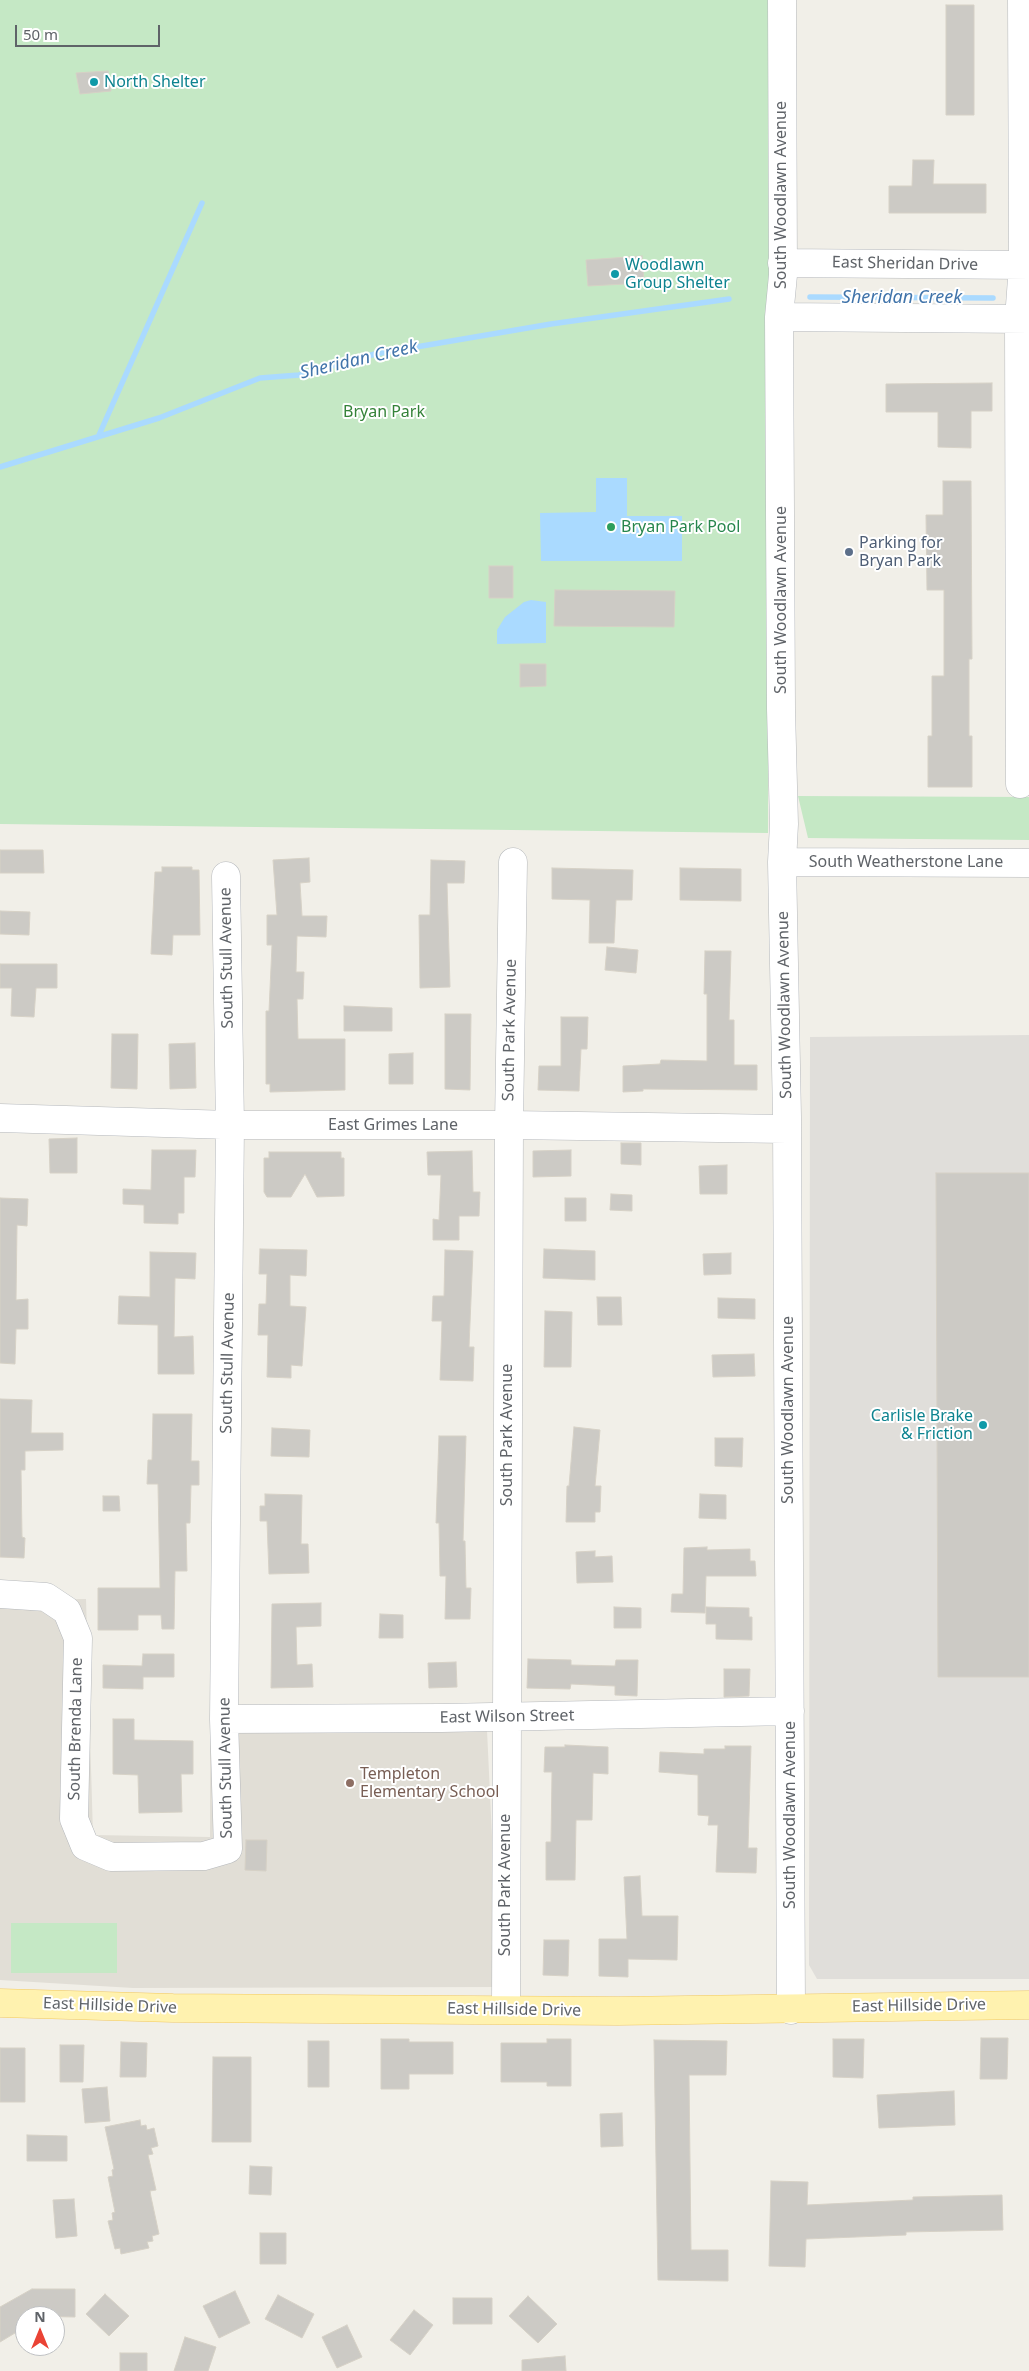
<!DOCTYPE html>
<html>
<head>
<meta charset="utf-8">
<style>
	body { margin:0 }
	#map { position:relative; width:1029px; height:2371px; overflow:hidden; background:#f1efe8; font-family:"Noto Sans",sans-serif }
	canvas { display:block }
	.north { position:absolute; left:15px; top:2306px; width:50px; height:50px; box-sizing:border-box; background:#fff; border:1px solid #bfc1c3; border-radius:50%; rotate:0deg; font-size:14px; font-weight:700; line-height:20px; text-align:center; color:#5f6368 }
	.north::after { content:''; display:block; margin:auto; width:18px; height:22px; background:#ea4335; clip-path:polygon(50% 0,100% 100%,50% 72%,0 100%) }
	.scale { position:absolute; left:15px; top:25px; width:145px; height:22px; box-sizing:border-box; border:2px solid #5f6368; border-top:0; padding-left:6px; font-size:15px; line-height:18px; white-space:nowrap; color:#5f6368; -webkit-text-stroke:4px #fff; paint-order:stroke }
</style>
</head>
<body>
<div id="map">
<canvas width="1029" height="2371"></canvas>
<div class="north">N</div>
<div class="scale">50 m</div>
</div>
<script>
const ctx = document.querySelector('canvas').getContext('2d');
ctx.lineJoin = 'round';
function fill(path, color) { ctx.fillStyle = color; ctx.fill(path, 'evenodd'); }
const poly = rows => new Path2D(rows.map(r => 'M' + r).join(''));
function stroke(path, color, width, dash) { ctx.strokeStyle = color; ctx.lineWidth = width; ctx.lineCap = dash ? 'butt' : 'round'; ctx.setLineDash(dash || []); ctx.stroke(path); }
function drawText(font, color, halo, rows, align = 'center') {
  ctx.font = font + ' "Noto Sans",sans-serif'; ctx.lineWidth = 4; ctx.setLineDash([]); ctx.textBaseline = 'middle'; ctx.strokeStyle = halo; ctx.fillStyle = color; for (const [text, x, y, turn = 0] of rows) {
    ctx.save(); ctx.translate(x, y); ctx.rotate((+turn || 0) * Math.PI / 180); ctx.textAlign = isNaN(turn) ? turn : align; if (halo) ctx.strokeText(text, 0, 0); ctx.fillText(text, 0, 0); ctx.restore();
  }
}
fill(poly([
	[1029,1035,1029,1979,817,1979,809,1965,810,1037]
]), '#e0deda');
fill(poly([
	[86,1599,93,1835,210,1837,210,1730,487,1730,499,1987,133,1988,0,1980,0,1600]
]), '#e1ded6');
fill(poly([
	[0,0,770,0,768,833,0,824],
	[798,796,1029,797,1029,840,808,838],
	[11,1923,117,1923,117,1973,11,1973]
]), '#c5e8c5');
fill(poly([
	[596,478,627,478,627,516,682,516,682,561,541,561,540,513,596,512],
	[531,600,546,602,546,643,497,644,497,630,505,617,524,602]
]), '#aadaff');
stroke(poly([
	[810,297,993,298],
	[99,435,202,203],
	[0,467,159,418,260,378,299,375,375,354,551,324,729,299]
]), '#aadaff', 5.5);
const building = poly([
	[946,5,974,5,974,115,946,115,946,5],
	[108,71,111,91,80,94,76,73,108,71],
	[913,160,934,160,933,184,986,184,986,213,889,213,889,186,912,186,913,160],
	[642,256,644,283,588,286,586,260,642,256],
	[992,383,992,411,971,411,971,448,938,447,938,412,886,412,886,384,992,383],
	[943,481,971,481,972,659,969,659,969,736,972,736,972,787,928,787,928,736,932,736,932,676,944,676,944,590,927,590,926,515,943,515,943,481],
	[489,566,513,566,513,598,489,598,489,566],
	[555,590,675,591,674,627,554,626,555,590],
	[520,664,546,664,546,686,520,687,520,664],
	[0,850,43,850,44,873,0,873,0,850],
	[309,858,310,882,300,883,302,916,327,916,326,937,297,936,296,972,304,972,303,999,297,999,298,1039,345,1039,345,1090,270,1092,270,1084,266,1084,266,1011,269,1011,272,945,267,945,267,915,277,915,273,860,309,858],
	[431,860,465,861,464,883,447,883,450,987,420,988,419,915,430,915,431,860],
	[162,867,192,867,192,870,199,870,200,935,173,935,172,955,151,954,155,872,162,872,162,867],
	[552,868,633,870,632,900,616,900,614,943,589,943,590,900,552,899,552,868],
	[680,868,741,869,741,901,680,900,680,868],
	[0,911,30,912,29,935,0,934,0,911],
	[607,947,638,950,636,973,605,970,607,947],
	[705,951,731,951,729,1020,734,1020,734,1065,757,1065,757,1090,643,1089,643,1091,623,1092,623,1066,660,1064,661,1060,707,1061,707,994,704,994,705,951],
	[0,964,57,964,57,988,36,988,34,1017,11,1016,12,988,0,988,0,964],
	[344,1006,392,1008,392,1031,344,1031,344,1006],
	[445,1014,471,1014,470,1090,445,1089,445,1014],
	[561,1017,588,1017,587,1049,581,1049,579,1091,538,1090,539,1066,561,1066,561,1017],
	[112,1034,138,1034,137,1089,111,1088,112,1034],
	[195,1043,196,1088,170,1089,169,1044,195,1043],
	[413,1053,413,1084,389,1084,389,1054,413,1053],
	[77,1138,77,1173,50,1173,49,1139,77,1138],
	[621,1143,641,1143,641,1165,621,1164,621,1143],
	[152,1150,196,1150,195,1177,184,1177,184,1213,178,1213,178,1224,144,1223,144,1205,123,1204,123,1189,151,1190,152,1150],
	[571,1150,571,1176,533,1177,533,1151,571,1150],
	[472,1151,473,1192,480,1192,479,1216,459,1216,459,1240,433,1240,433,1219,439,1220,441,1175,428,1175,427,1152,472,1151],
	[269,1152,341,1152,341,1158,344,1158,344,1196,317,1197,305,1174,291,1197,267,1197,264,1192,264,1158,269,1158,269,1152],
	[727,1165,727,1194,700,1194,699,1166,727,1165],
	[936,1173,1029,1173,1029,1677,938,1677,936,1173],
	[611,1194,632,1195,632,1211,610,1210,611,1194],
	[0,1198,28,1199,27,1226,17,1225,16,1300,28,1299,28,1329,16,1329,15,1364,0,1363,0,1198],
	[565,1198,586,1198,586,1221,565,1221,565,1198],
	[260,1249,307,1250,306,1276,290,1275,290,1306,306,1307,302,1366,291,1365,291,1378,267,1377,268,1335,258,1335,259,1304,266,1304,267,1274,259,1274,260,1249],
	[544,1249,595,1251,595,1280,543,1278,544,1249],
	[445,1250,473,1251,469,1347,474,1347,473,1381,440,1380,442,1321,432,1321,433,1296,444,1296,445,1250],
	[150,1252,196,1253,195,1279,175,1278,174,1337,193,1336,194,1374,158,1374,158,1325,118,1324,119,1296,150,1297,150,1252],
	[731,1253,731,1274,704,1275,703,1254,731,1253],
	[597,1297,621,1297,622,1325,598,1325,597,1297],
	[718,1298,755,1299,755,1319,718,1318,718,1298],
	[545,1311,572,1312,571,1367,544,1367,545,1311],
	[754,1354,755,1376,713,1377,712,1355,754,1354],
	[0,1399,32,1400,31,1433,63,1433,63,1450,25,1451,25,1470,21,1470,22,1537,25,1538,24,1558,0,1557,0,1399],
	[153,1414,192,1414,191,1461,199,1461,199,1485,191,1485,190,1523,186,1523,187,1571,175,1571,174,1629,162,1629,161,1615,138,1615,138,1630,98,1630,98,1588,160,1588,158,1484,147,1484,148,1460,152,1460,153,1414],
	[574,1427,600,1430,595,1486,601,1486,600,1512,595,1512,595,1522,566,1522,567,1486,569,1486,574,1427],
	[272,1428,310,1430,309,1457,271,1456,272,1428],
	[439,1436,466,1436,463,1541,465,1541,466,1588,471,1588,470,1619,445,1619,446,1576,440,1576,439,1523,436,1523,439,1436],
	[715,1438,743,1438,742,1467,715,1466,715,1438],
	[265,1494,302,1495,301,1544,308,1544,309,1573,269,1574,267,1521,260,1521,260,1506,265,1506,265,1494],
	[700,1494,726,1495,726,1519,699,1518,700,1494],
	[103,1496,119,1496,120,1511,103,1511,103,1496],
	[707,1547,707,1550,750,1549,750,1561,755,1561,756,1576,706,1576,705,1613,671,1612,672,1594,683,1594,684,1548,707,1547],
	[595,1551,595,1557,612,1556,613,1582,577,1583,576,1552,595,1551],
	[321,1603,321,1626,296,1627,297,1665,312,1664,313,1687,271,1688,272,1604,321,1603],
	[614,1607,641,1608,641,1628,614,1628,614,1607],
	[706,1607,749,1608,749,1617,752,1617,752,1640,716,1639,716,1624,706,1624,706,1607],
	[380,1614,403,1615,403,1638,379,1638,380,1614],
	[143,1654,174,1654,174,1677,143,1677,143,1689,103,1688,103,1665,142,1666,143,1654],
	[528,1659,571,1660,571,1665,615,1666,616,1660,638,1660,637,1696,615,1695,615,1686,571,1684,570,1689,527,1688,528,1659],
	[456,1662,457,1687,429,1688,428,1663,456,1662],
	[724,1669,750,1669,749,1696,724,1697,724,1669],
	[113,1719,134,1719,134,1740,193,1741,193,1774,181,1774,182,1812,139,1813,138,1775,113,1774,113,1719],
	[565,1745,608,1747,608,1774,593,1773,592,1820,576,1820,575,1880,546,1880,546,1842,551,1842,552,1772,544,1772,545,1747,565,1747,565,1745],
	[725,1746,751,1746,748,1848,757,1848,756,1873,716,1872,718,1825,708,1825,709,1816,698,1815,698,1775,659,1772,660,1752,704,1754,704,1749,725,1749,725,1746],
	[246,1840,267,1840,266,1871,245,1870,246,1840],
	[640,1876,642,1916,678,1916,677,1960,628,1959,628,1977,599,1976,599,1939,627,1939,624,1877,640,1876],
	[544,1940,569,1940,568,1976,543,1975,544,1940],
	[981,2038,1008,2038,1007,2079,980,2079,981,2038],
	[381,2039,409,2039,409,2042,453,2042,453,2074,409,2074,409,2089,381,2089,381,2039],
	[547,2039,571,2039,571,2086,547,2086,547,2082,501,2082,501,2043,547,2043,547,2039],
	[833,2039,864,2039,863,2078,833,2077,833,2039],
	[654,2040,727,2041,726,2075,689,2075,691,2250,728,2250,728,2281,658,2280,654,2040],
	[308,2041,329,2041,329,2087,308,2087,308,2041],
	[121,2042,147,2043,146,2077,120,2077,121,2042],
	[60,2045,84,2045,83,2082,60,2082,60,2045],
	[0,2048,25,2048,25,2102,0,2102,0,2048],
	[213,2057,251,2057,251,2142,212,2142,213,2057],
	[107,2087,110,2121,85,2123,82,2089,107,2087],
	[954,2091,955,2125,879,2128,877,2095,954,2091],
	[622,2113,623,2146,601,2147,600,2114,622,2113],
	[140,2120,141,2126,146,2125,147,2130,154,2128,158,2146,151,2148,153,2154,148,2155,156,2190,150,2191,151,2197,159,2234,152,2236,153,2241,147,2242,149,2248,121,2254,120,2248,115,2249,108,2221,113,2220,112,2213,115,2212,108,2177,113,2176,112,2170,114,2169,105,2127,140,2120],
	[27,2135,67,2136,67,2161,27,2161,27,2135],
	[250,2166,272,2167,271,2195,249,2194,250,2166],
	[771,2181,808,2182,807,2205,913,2200,913,2197,1002,2195,1003,2230,906,2232,906,2235,806,2239,805,2267,769,2266,771,2181],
	[74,2199,77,2236,56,2238,53,2200,74,2199],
	[260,2233,286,2233,286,2264,260,2264,260,2233],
	[32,2289,75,2289,75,2317,25,2316,25,2327,0,2342,0,2307,32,2289],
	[235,2291,250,2323,219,2338,203,2306,235,2291],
	[105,2294,129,2316,109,2336,86,2314,105,2294],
	[278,2295,314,2314,302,2338,265,2319,278,2295],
	[528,2296,557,2324,538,2343,509,2316,528,2296],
	[453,2298,492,2298,492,2324,453,2324,453,2298],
	[414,2310,433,2325,410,2355,390,2340,414,2310],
	[347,2325,362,2357,337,2368,322,2337,347,2325],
	[185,2337,216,2347,208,2371,174,2371,185,2337],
	[120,2353,147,2353,147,2371,120,2371,120,2353],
	[565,2356,566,2371,522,2371,522,2360,565,2356]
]);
fill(building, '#cccac5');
stroke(building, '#d6d1c6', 1);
const minor = poly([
	[782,0,783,275,779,317,781,709,784,824,782,862,787,1117,791,2010],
	[782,263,1029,265],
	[779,317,1029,319],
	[1020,784,1019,319,1023,265,1022,0],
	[782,862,1029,863],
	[0,1118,230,1125,509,1125,787,1129],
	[0,1594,46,1597,67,1611,78,1638,74,1819,85,1846,111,1857,204,1856,228,1849,224,1719,230,1125,226,876],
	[224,1719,442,1718,790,1711],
	[506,2009,509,1125,513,862]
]);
const major = poly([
	[0,2003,173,2008,618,2011,1029,2005]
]);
stroke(minor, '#b5b8bc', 29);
stroke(major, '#f2c960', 29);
stroke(minor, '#fff', 28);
stroke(major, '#fff2af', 28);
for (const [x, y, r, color] of [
	[94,82,5,"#0f9aa8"],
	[615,274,5,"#0f9aa8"],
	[611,527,5,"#2e9e5b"],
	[849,552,5,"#5c6f8a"],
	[983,1425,5,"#0f9aa8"],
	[350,1783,5,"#8d6e63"]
]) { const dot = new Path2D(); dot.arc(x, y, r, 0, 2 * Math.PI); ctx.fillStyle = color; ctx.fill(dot); stroke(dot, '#fff', 2); }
drawText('16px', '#0d838f', '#fff', [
	["North Shelter",104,82],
	["Woodlawn",625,265],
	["Group Shelter",625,283],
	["Carlisle Brake",973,1416,"right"],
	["& Friction",973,1434,"right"]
], 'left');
drawText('16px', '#5f6368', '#fff', [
	["South Woodlawn Avenue",781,195,-90],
	["East Sheridan Drive",905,264,1],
	["South Woodlawn Avenue",781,600,-90],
	["South Weatherstone Lane",906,862],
	["South Stull Avenue",227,958,-91],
	["South Woodlawn Avenue",785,1005,-91],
	["South Park Avenue",510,1030,-89],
	["East Grimes Lane",393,1125],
	["South Stull Avenue",228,1363,-89],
	["South Woodlawn Avenue",788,1410,-90],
	["South Park Avenue",507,1435,-90],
	["East Wilson Street",507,1717,-1],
	["South Brenda Lane",76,1729,-89],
	["South Stull Avenue",226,1768,-91],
	["South Woodlawn Avenue",790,1815,-90],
	["South Park Avenue",505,1885,-90],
	["East Hillside Drive",110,2006,2],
	["East Hillside Drive",919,2006,-1],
	["East Hillside Drive",514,2010,1]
]);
drawText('16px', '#348238', '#fff', [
	["Bryan Park",384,412]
]);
drawText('16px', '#27864d', '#fff', [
	["Bryan Park Pool",621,527]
], 'left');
drawText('16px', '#4e5e75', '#fff', [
	["Parking for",859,543],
	["Bryan Park",859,561]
], 'left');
drawText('16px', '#785e54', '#fff', [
	["Templeton",360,1774],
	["Elementary School",360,1792]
], 'left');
drawText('italic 18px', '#4174aa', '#fff', [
	["Sheridan Creek",902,298],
	["Sheridan Creek",359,360,-13]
]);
</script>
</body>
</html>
